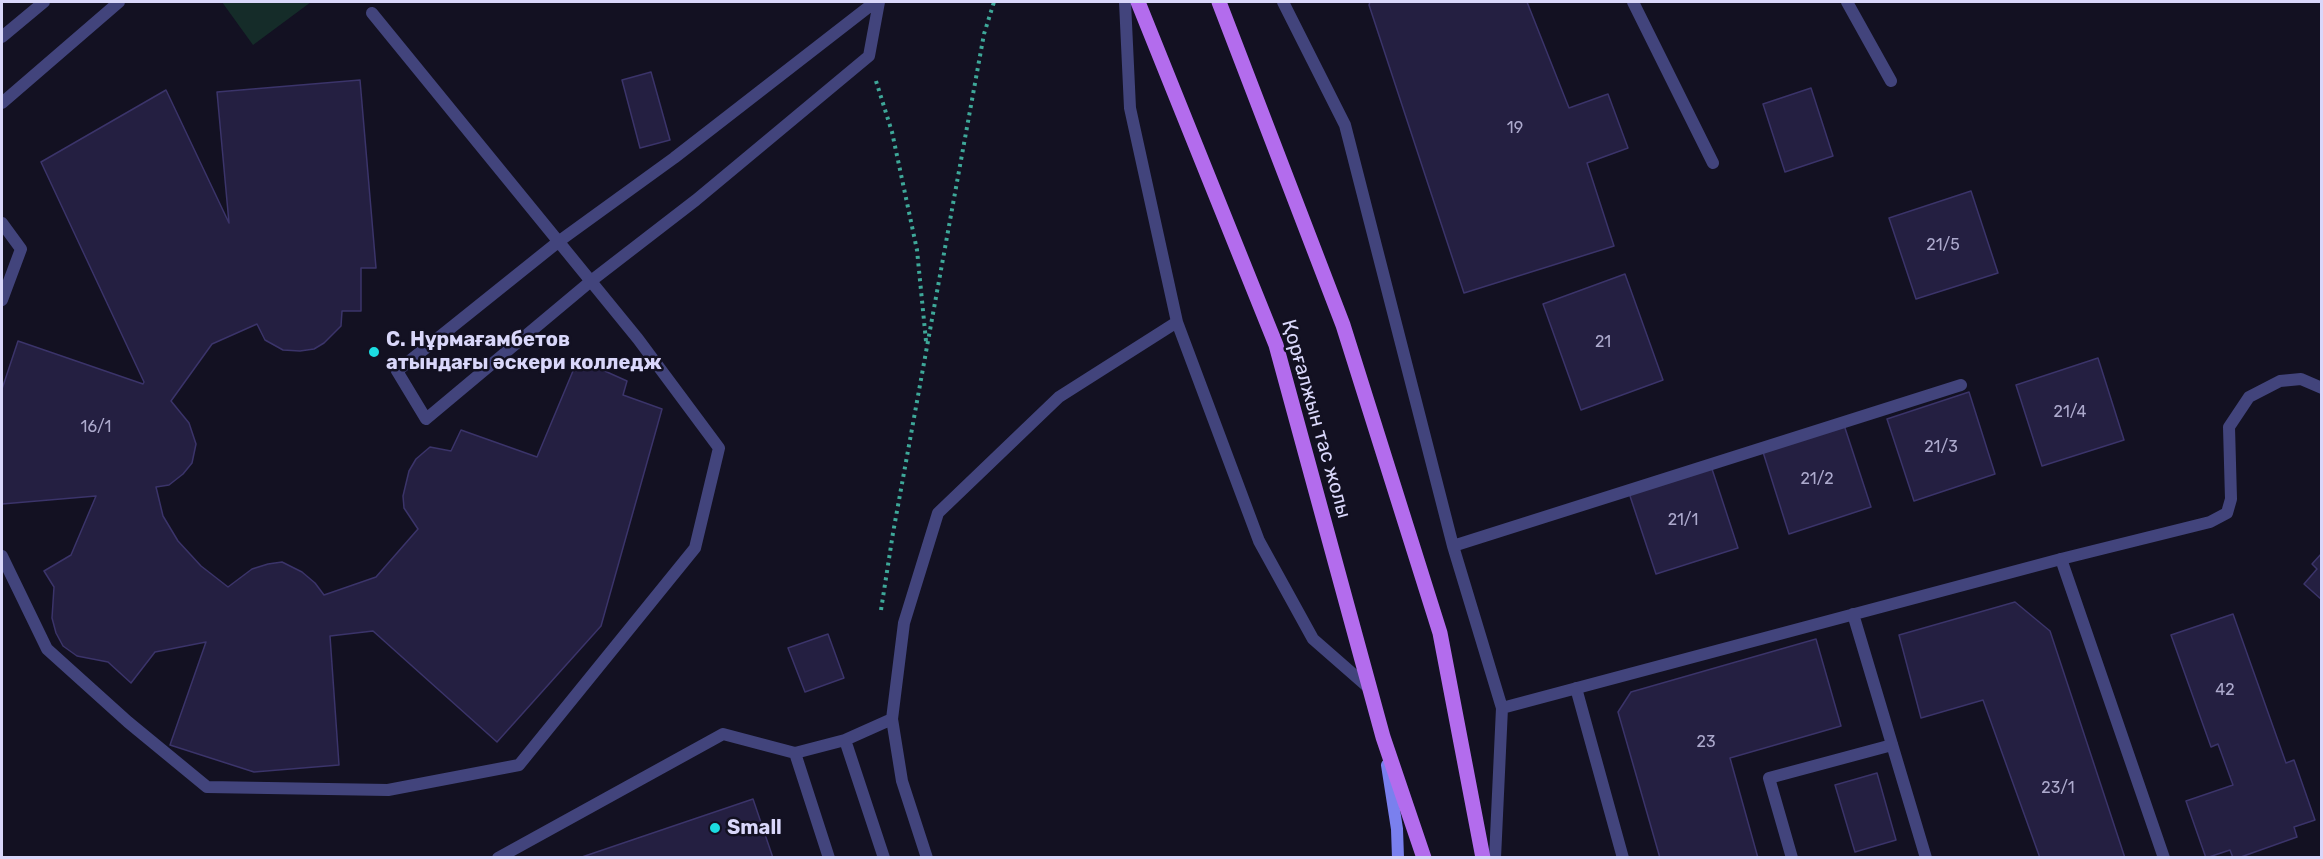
<!DOCTYPE html>
<html>
<head>
<meta charset="utf-8">
<style>
	body { margin:0 }
	#map { position:relative; width:2323px; height:859px; overflow:hidden; background:#131122; font-family:Rubik,sans-serif }
	canvas { display:block }
	.frame { position:absolute; inset:0; border:3px solid #d9d7fa; pointer-events:none }
</style>
</head>
<body>
<div id="map">
<canvas width="2323" height="859"></canvas>
<div class="frame"></div>
</div>
<script>
const ctx = document.querySelector('canvas').getContext('2d');
ctx.lineJoin = 'round';
function fill(path, color) { ctx.fillStyle = color; ctx.fill(path, 'evenodd'); }
const poly = rows => new Path2D(rows.map(r => 'M' + r).join(''));
function stroke(path, color, width, dash) { ctx.strokeStyle = color; ctx.lineWidth = width; ctx.lineCap = dash ? 'butt' : 'round'; ctx.setLineDash(dash || []); ctx.stroke(path); }
function drawText(font, color, halo, rows, align = 'center') {
  ctx.font = font + ' Rubik,sans-serif'; ctx.lineWidth = 5; ctx.setLineDash([]); ctx.textBaseline = 'middle'; ctx.strokeStyle = halo; ctx.fillStyle = color; for (const [text, x, y, turn = 0] of rows) {
    ctx.save(); ctx.translate(x, y); ctx.rotate((+turn || 0) * Math.PI / 180); ctx.textAlign = isNaN(turn) ? turn : align; if (halo) ctx.strokeText(text, 0, 0); ctx.fillText(text, 0, 0); ctx.restore();
  }
}
fill(poly([
	[222,2,311,2,253,45]
]), '#152c29');
const building = poly([
	[1370,2,1527,2,1569,108,1608,94,1628,148,1587,163,1614,246,1464,293,1369,5,1370,2],
	[651,72,670,140,640,148,622,80,651,72],
	[360,80,376,268,361,268,361,311,342,311,341,326,324,343,314,349,300,351,283,350,265,340,257,324,212,344,171,401,189,423,196,444,192,463,183,474,169,485,156,487,163,516,178,541,201,566,228,587,252,569,268,564,282,562,302,572,315,583,324,595,376,577,418,529,404,508,403,496,409,471,416,459,430,447,451,451,461,430,537,457,578,359,627,381,623,395,662,409,601,626,497,742,373,631,330,636,339,765,254,772,170,745,206,642,155,652,131,683,108,662,77,656,63,646,56,633,52,618,54,587,44,571,71,555,96,496,2,504,2,389,18,341,143,384,144,382,41,162,166,90,229,223,217,92,360,80],
	[1811,88,1833,156,1785,172,1763,104,1811,88],
	[1971,191,1998,273,1916,299,1889,218,1971,191],
	[1625,274,1663,380,1581,410,1543,304,1625,274],
	[2098,358,2124,440,2042,466,2016,385,2098,358],
	[1969,392,1995,474,1914,501,1887,419,1969,392],
	[1844,425,1871,507,1789,534,1763,452,1844,425],
	[1711,466,1738,548,1656,574,1629,493,1711,466],
	[2322,553,2322,600,2304,584,2317,569,2312,564,2322,553],
	[2015,602,2050,631,2125,858,2040,858,1983,700,1921,718,1899,635,2015,602],
	[2233,614,2286,763,2294,760,2315,820,2294,827,2297,837,2238,858,2233,858,2230,850,2206,858,2186,801,2233,785,2218,744,2211,747,2171,635,2233,614],
	[828,634,844,678,805,692,788,648,828,634],
	[1816,639,1841,726,1730,758,1758,858,1660,858,1618,712,1631,692,1816,639],
	[1877,773,1896,840,1855,852,1835,785,1877,773],
	[753,799,773,858,579,858,753,799]
]);
fill(building, '#241f41');
stroke(building, '#3b346a', 1.5);
stroke(poly([
	[876,81,892,132,917,250,926,341],
	[881,610,893,533,984,34,994,2]
]), '#3ea899', 4, [3, 4.5]);
stroke(poly([
	[875,2,674,158,558,242,397,371,426,419,591,281,696,200,869,56,879,2],
	[1125,2,1130,108,1177,322,1259,541,1313,639,1369,688],
	[1633,2,1713,163],
	[1847,2,1891,81],
	[2,37,44,2],
	[2,103,119,2],
	[2,223,21,249,2,300],
	[2,556,47,649,128,722,207,787,388,790,519,765,695,548,719,448,638,339,372,13],
	[2061,559,2210,522,2227,513,2231,499,2229,427,2249,397,2280,381,2301,379,2322,388],
	[892,719,902,781,927,858],
	[845,740,884,858],
	[795,753,829,858],
	[498,858,723,734,795,753,845,740,892,719,904,623,938,513,1059,397,1177,322],
	[1792,858,1769,778,1892,745]
]), '#42447c', 12);
stroke(poly([
	[1283,2,1345,125,1453,546,1502,708,1495,858],
	[1453,546,1961,385],
	[1853,614,1926,858],
	[1576,688,1623,858],
	[1502,708,2061,559,2164,858]
]), '#42447c', 12);
stroke(poly([
	[1387,765,1397,829,1398,858]
]), '#7a80ee', 12);
stroke(poly([
	[1138,2,1276,345,1383,737,1424,858],
	[1219,2,1343,325,1440,633,1483,858]
]), '#b36ced', 15);
for (const [x, y, r, color] of [
	[374,352,6,"#1cdce1"],
	[715,828,6,"#1cdce1"]
]) { const dot = new Path2D(); dot.arc(x, y, r, 0, 2 * Math.PI); ctx.fillStyle = color; ctx.fill(dot); stroke(dot, '#131122', 2); }
drawText('16px', '#aca9cc', null, [
	["19",1515,128],
	["21/5",1943,245],
	["21",1603,342],
	["21/4",2070,412],
	["16/1",96,427],
	["21/3",1941,447],
	["21/2",1817,479],
	["21/1",1683,520],
	["42",2225,690],
	["23",1706,742],
	["23/1",2058,788]
]);
drawText('bold 20px', '#d9d7fa', '#131122', [
	["С. Нұрмағамбетов",386,340],
	["атындағы әскери колледж",386,363],
	["Small",727,828]
], 'left');
drawText('20px', '#d9d7fa', '#131122', [
	["Қорғалжын тас жолы",1316,419,74]
]);
</script>
</body>
</html>
